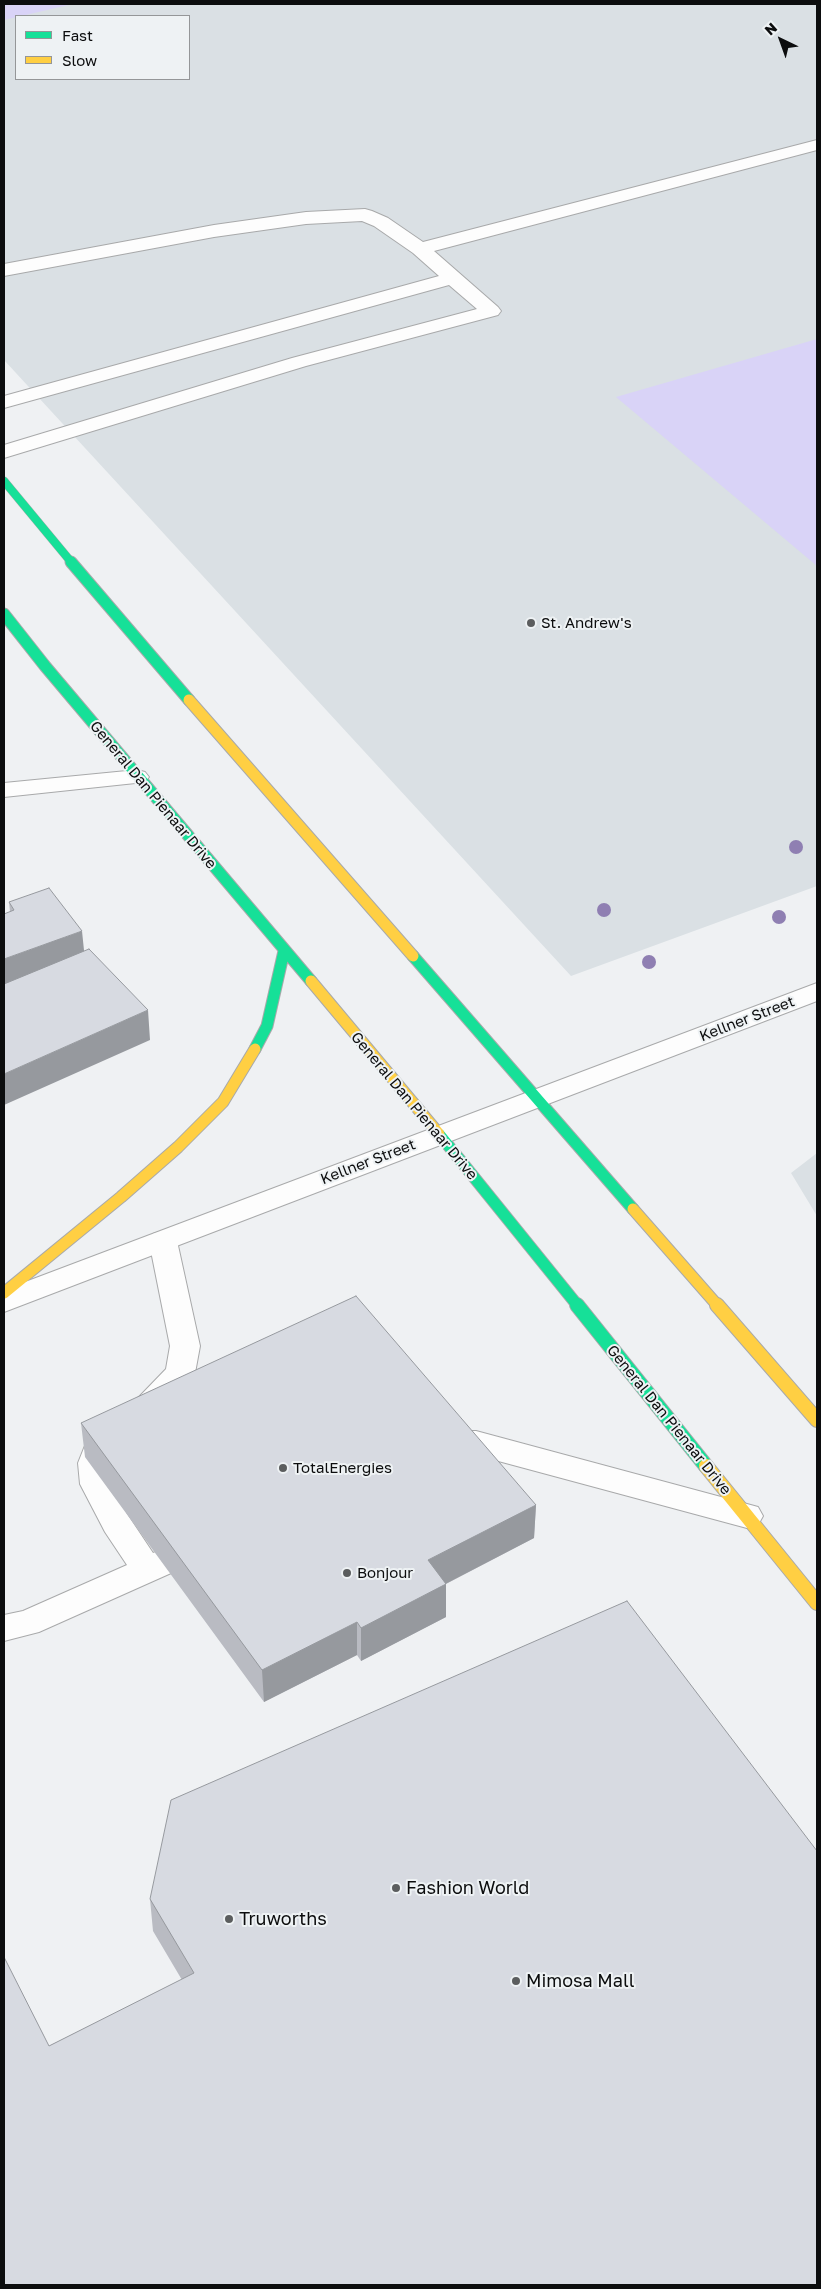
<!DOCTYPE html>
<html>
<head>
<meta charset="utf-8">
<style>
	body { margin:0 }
	#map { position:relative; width:821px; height:2289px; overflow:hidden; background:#eff1f3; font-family:"Golos Text",sans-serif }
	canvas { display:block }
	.frame { position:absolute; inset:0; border:5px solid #0c0d0e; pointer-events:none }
	.legend { position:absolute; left:15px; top:15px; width:175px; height:65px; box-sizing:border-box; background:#eef2f4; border:1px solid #949698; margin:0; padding:6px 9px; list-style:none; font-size:15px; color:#0c0d0e }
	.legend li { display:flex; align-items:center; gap:10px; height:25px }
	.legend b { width:25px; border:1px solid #949698 }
	.north { position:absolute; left:756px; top:15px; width:50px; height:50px; -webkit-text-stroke:4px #eef2f4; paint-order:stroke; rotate:318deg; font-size:14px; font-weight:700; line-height:20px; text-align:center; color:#0c0d0e }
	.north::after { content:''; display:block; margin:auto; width:18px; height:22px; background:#0c0d0e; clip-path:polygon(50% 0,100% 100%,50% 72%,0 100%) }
</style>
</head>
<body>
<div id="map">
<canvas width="821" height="2289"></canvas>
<div class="frame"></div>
<ul class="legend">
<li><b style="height:6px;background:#16e098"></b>Fast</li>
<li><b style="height:6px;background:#ffcf43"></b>Slow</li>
</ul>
<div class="north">N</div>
</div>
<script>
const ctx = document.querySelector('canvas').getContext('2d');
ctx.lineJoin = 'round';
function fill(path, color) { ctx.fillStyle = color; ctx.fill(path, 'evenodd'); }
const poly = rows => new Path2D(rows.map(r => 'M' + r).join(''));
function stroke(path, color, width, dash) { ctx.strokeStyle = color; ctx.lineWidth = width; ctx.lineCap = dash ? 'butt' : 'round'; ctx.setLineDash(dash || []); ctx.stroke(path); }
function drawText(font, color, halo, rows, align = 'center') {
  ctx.font = font + ' "Golos Text",sans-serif'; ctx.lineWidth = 4; ctx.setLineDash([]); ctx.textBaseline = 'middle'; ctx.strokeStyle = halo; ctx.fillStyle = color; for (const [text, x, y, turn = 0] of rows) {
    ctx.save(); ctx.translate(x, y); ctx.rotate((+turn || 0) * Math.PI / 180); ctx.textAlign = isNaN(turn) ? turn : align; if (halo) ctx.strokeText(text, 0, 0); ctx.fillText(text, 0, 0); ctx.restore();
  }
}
fill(poly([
	[4,4,817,4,817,886,571,976,4,360],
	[16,16,189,16,189,79,16,79],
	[817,1153,817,1216,791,1173]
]), '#dae0e4');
fill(poly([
	[4,4,73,4,4,20],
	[817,339,817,566,616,397]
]), '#d9d3f7');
const lane = poly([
	[817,140,817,150,434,251,498,307,501,311,498,315,306,366,4,458,4,445,292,358,477,309,449,285,4,408,4,396,439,276,413,253,374,226,362,221,306,224,214,237,4,276,4,264,214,225,306,212,365,209,372,211,388,218,423,242,817,140],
	[137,770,145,772,149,777,145,782,4,797,4,783,137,770],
	[163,1231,173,1234,177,1241,200,1346,195,1373,190,1381,159,1415,148,1418,137,1415,133,1407,137,1399,166,1369,170,1346,149,1241,153,1234,163,1231],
	[110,1425,121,1429,125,1437,112,1454,108,1463,110,1484,127,1514,153,1553,196,1536,207,1539,212,1548,207,1557,39,1632,4,1641,4,1615,23,1611,127,1565,105,1532,80,1484,78,1463,84,1448,88,1440,99,1429,110,1425],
	[447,1431,476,1431,747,1504,758,1507,763,1516,758,1525,747,1528,476,1455,447,1455,436,1451,432,1443,436,1435,447,1431]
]);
const street = poly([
	[817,983,817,1001,4,1312,4,1290,817,983]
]);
const fastFar2 = poly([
	[4,481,72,563]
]);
const fastFar1 = poly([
	[71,562,189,700],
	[4,614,45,666,311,981],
	[413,956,633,1209],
	[255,1049,267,1026,284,951],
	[439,1134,578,1306]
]);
const fast = poly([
	[577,1305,706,1466]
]);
const slowFar1 = poly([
	[189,700,413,956],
	[311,981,439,1134],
	[633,1209,718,1306],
	[4,1293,121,1197,178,1147,223,1102,255,1049]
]);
const slow = poly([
	[717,1305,817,1420],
	[706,1466,817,1603]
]);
stroke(lane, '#a8a9aa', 2);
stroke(street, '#a8a9aa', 2);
stroke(fastFar2, '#a8a9aa', 9);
stroke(fastFar1, '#a8a9aa', 13);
stroke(fast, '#a8a9aa', 16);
stroke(slowFar1, '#a8a9aa', 13);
stroke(slow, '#a8a9aa', 16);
fill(lane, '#fdfdfd');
fill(street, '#fdfdfd');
stroke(fastFar2, '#16e098', 8);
stroke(fastFar1, '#16e098', 11);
stroke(fast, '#16e098', 14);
stroke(slowFar1, '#ffcf43', 11);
stroke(slow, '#ffcf43', 14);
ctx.fillStyle = '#8f7fb2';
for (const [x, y] of [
	[796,847],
	[604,910],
	[779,917],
	[649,962]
]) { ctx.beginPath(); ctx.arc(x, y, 7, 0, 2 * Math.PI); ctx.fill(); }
fill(poly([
	[9,902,84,951,150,1040,10,912],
	[81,1423,536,1505,534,1538,446,1584,446,1617,361,1661,357,1655,264,1702,85,1457],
	[817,1851,49,2046,182,1980,153,1931,150,1899]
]), '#b9bbc2');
fill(poly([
	[82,931,85,960,4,990,4,959],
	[148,1010,150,1040,4,1105,4,1074],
	[536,1505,534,1538,428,1593,428,1560],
	[446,1584,446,1617,361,1661,361,1628],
	[357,1622,357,1655,264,1702,262,1670]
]), '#96999e');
const building = poly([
	[49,888,82,931,4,959,4,914,14,910,9,902,49,888],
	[89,949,148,1010,4,1074,4,984,89,949],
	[356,1296,536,1505,428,1560,446,1584,361,1628,357,1622,262,1670,81,1423,356,1296],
	[627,1601,817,1851,817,2285,4,2285,4,1957,49,2046,194,1973,150,1899,171,1800,627,1601]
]);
fill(building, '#d7dae1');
stroke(building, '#96999e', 1);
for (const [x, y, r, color] of [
	[531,623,5,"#5b5d5e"],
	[283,1468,5,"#5b5d5e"],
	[347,1573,5,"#5b5d5e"],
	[396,1888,5,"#5b5d5e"],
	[229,1919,5,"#5b5d5e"],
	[516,1981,5,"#5b5d5e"]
]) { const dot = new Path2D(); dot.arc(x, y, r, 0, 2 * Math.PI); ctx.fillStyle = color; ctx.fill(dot); stroke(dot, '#eef2f4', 2); }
drawText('15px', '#0c0d0e', '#eef2f4', [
	["St. Andrew's",541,623],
	["TotalEnergies",293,1468],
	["Bonjour",357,1573]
], 'left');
drawText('15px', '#0c0d0e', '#eef2f4', [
	["General Dan Pienaar Drive",153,795,50],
	["Kellner Street",747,1019,-21],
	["General Dan Pienaar Drive",414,1106,50],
	["Kellner Street",368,1162,-21],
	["General Dan Pienaar Drive",669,1420,51]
]);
drawText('18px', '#0c0d0e', '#eef2f4', [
	["Fashion World",406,1888],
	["Truworths",239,1919],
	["Mimosa Mall",526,1981]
], 'left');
</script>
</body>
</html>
